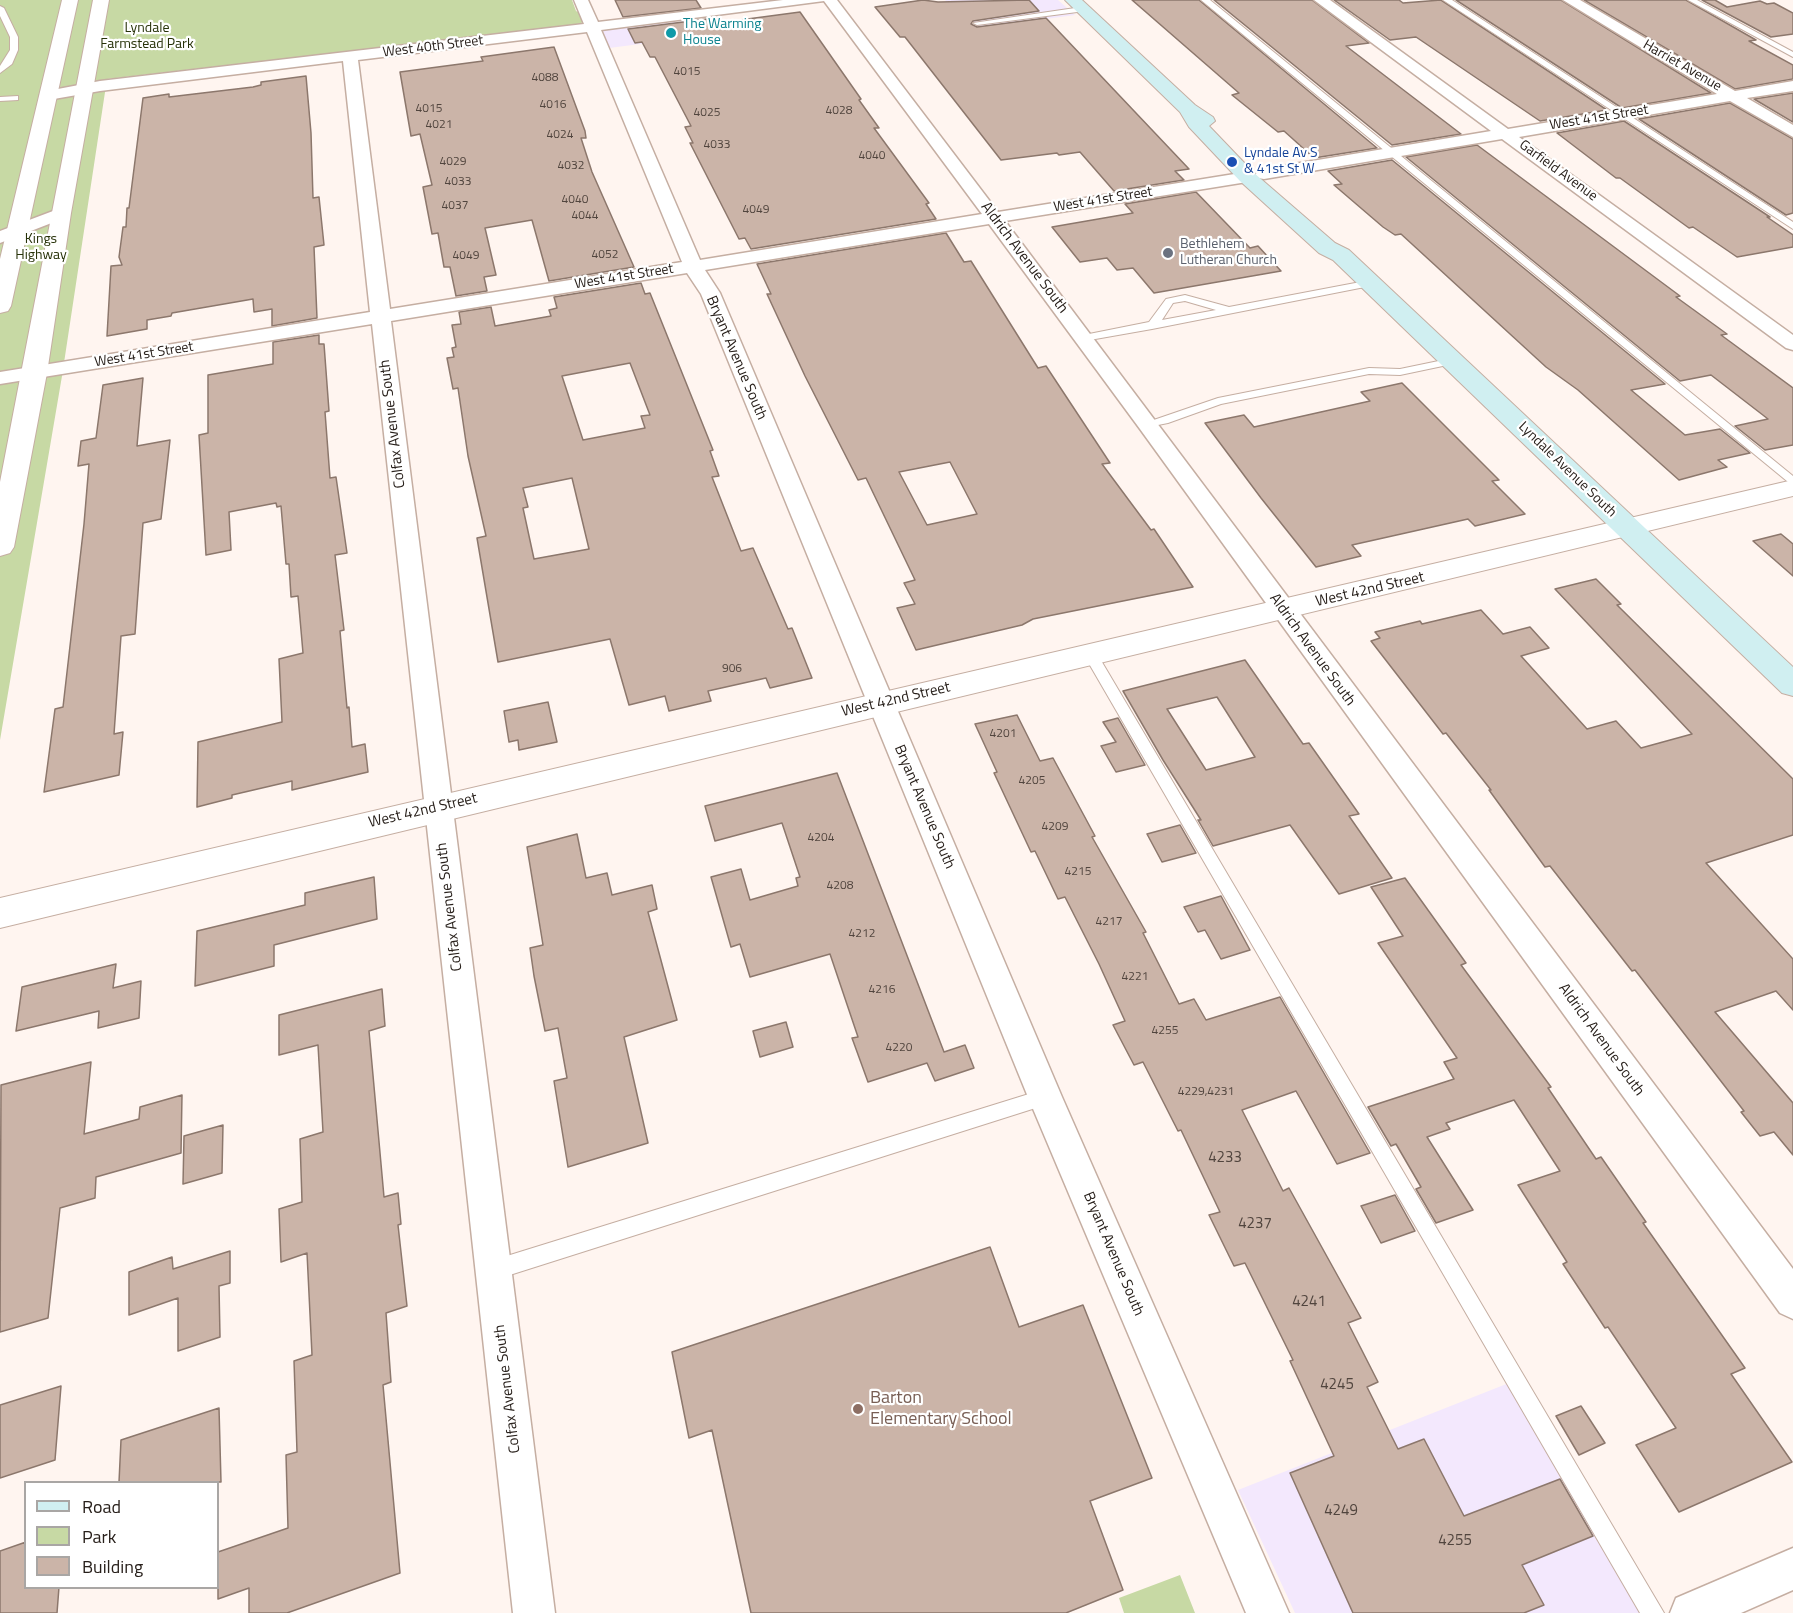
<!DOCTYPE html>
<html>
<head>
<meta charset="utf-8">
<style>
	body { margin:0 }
	#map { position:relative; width:1793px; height:1613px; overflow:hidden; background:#fff5f0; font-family:"Titillium Web",sans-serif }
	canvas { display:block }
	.legend { position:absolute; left:24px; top:1481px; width:195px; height:108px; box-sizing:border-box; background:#fff; border:2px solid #a9a6a4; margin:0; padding:8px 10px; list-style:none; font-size:18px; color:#28201b }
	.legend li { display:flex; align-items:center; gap:12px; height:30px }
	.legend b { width:30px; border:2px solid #a9a6a4 }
</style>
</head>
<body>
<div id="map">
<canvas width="1793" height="1613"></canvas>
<ul class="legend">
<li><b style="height:8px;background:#d0eff1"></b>Road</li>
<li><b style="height:16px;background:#c7d9a4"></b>Park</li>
<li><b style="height:16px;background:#cbb4a8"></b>Building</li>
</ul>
</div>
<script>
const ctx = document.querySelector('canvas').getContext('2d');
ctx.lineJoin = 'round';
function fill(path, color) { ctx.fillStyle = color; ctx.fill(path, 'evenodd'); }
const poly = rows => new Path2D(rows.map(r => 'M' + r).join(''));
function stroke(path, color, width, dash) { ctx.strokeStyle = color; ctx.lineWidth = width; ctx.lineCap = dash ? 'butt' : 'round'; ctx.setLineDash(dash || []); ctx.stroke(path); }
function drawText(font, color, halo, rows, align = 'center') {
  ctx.font = font + ' "Titillium Web",sans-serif'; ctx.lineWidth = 4.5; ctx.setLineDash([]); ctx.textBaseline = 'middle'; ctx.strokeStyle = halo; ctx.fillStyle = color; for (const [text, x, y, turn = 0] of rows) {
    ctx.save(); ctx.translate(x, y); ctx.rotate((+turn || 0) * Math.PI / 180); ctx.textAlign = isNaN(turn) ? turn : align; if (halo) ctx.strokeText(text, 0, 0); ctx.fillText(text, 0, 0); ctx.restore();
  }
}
fill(poly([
	[945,0,1058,0,1075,15,973,29],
	[686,21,695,37,609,48,602,32,608,28],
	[1519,1379,1657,1613,1295,1613,1238,1490]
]), '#f3e8fd');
fill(poly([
	[0,0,572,0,576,11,583,15,585,21,577,25,107,79,62,376,0,740],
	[1180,1575,1195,1613,1124,1613,1119,1598]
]), '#c7d9a4');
const building = poly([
	[615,0,696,0,701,8,623,17,615,0],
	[923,0,938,2,1029,0,1039,11,973,21,971,24,977,27,1046,18,1189,169,1175,171,1184,180,1114,191,1080,152,1059,155,1057,153,1001,160,905,37,900,37,875,7,923,0],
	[1132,0,1199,0,1377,148,1314,158,1284,131,1278,132,1232,95,1239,93,1132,0],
	[1214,0,1312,0,1369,43,1346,46,1461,134,1392,145,1214,0],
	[1334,0,1399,0,1403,3,1441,0,1607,110,1540,121,1416,37,1390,40,1334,0],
	[1456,0,1561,0,1711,93,1622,108,1456,0],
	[1584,0,1686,0,1756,40,1749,41,1793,65,1793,79,1735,89,1584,0],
	[1702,0,1715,0,1727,7,1760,1,1767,4,1774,3,1793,13,1793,34,1771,37,1702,0],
	[800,12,861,99,859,100,879,128,874,128,929,203,926,204,936,219,751,249,745,238,739,239,690,143,693,143,685,127,691,126,655,57,650,57,642,42,635,43,628,29,707,19,710,24,800,12],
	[554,47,585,131,586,138,581,138,592,172,634,267,549,281,532,220,485,228,496,275,484,277,487,291,456,296,450,267,444,267,438,233,432,234,423,187,432,185,420,134,411,136,400,72,483,61,481,57,554,47],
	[306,76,311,133,313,198,319,197,324,245,314,247,317,318,272,326,272,309,254,312,253,299,172,313,171,316,147,320,147,329,107,336,111,266,122,265,119,257,123,227,126,227,127,208,129,208,143,98,169,94,169,97,253,87,261,85,261,82,306,76],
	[1793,93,1793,122,1754,99,1793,93],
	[1730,103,1793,139,1793,213,1786,215,1639,119,1730,103],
	[1624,121,1770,217,1767,217,1793,235,1793,247,1737,257,1693,227,1689,228,1620,178,1616,178,1557,133,1624,121],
	[1477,145,1680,296,1676,297,1727,334,1721,335,1793,388,1793,445,1765,450,1735,426,1768,419,1711,375,1680,381,1406,157,1477,145],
	[1392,160,1665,384,1631,390,1685,435,1720,429,1750,453,1718,460,1727,467,1679,480,1578,390,1546,367,1401,234,1395,235,1383,227,1334,185,1342,184,1328,171,1392,160],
	[1196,192,1250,248,1258,246,1281,271,1154,293,1133,268,1117,270,1107,258,1080,262,1052,227,1133,213,1125,204,1196,192],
	[946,233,964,262,971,261,1038,368,1046,366,1110,463,1102,464,1151,530,1154,529,1193,587,1033,619,1022,625,916,650,897,608,915,604,904,583,915,580,866,478,858,480,805,376,767,294,771,294,757,264,946,233],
	[950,462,977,514,927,525,899,472,950,462],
	[641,283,645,294,650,293,713,450,710,451,719,476,712,477,741,551,753,548,788,629,792,628,812,678,770,688,766,678,708,691,711,701,669,711,665,696,629,705,610,639,498,662,477,538,486,536,468,456,458,388,453,389,447,358,454,357,452,348,456,347,452,325,461,324,459,312,491,307,495,326,551,316,549,310,557,308,554,297,641,283],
	[630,363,650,415,641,416,645,428,583,440,562,376,630,363],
	[572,478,589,549,534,559,523,508,528,507,523,488,572,478],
	[319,335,319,344,324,344,329,411,325,412,330,478,336,477,347,553,335,555,344,630,340,631,347,708,349,707,352,747,365,744,368,772,292,790,292,781,232,795,232,798,197,807,198,742,282,722,279,659,303,653,298,596,291,597,289,564,286,564,281,506,277,507,276,503,229,512,231,550,206,555,199,435,208,433,208,375,273,364,273,342,319,335],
	[143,378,137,446,170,440,161,519,143,523,135,634,121,636,114,734,123,732,119,775,44,792,55,709,63,707,84,524,89,464,78,466,81,441,96,438,103,385,143,378],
	[1402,383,1499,480,1492,481,1525,514,1475,526,1468,519,1352,545,1361,556,1316,567,1261,498,1205,423,1244,415,1254,427,1370,401,1361,392,1402,383],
	[1781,534,1793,544,1793,576,1753,541,1781,534],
	[1596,579,1621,604,1617,605,1793,779,1793,835,1706,863,1793,959,1793,1010,1776,991,1715,1012,1793,1103,1793,1155,1774,1132,1760,1136,1741,1112,1744,1111,1635,970,1632,971,1550,866,1545,867,1489,790,1491,790,1446,733,1443,734,1371,641,1380,638,1375,632,1420,621,1422,624,1481,610,1503,634,1530,627,1549,648,1521,656,1587,729,1616,721,1641,748,1692,734,1555,589,1596,579],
	[1245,660,1303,744,1309,743,1359,814,1349,816,1392,878,1339,894,1290,825,1213,846,1198,820,1201,820,1163,760,1123,691,1245,660],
	[1217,697,1255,757,1206,770,1167,709,1217,697],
	[548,702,557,742,519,750,518,740,509,742,504,711,548,702],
	[1017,715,1040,761,1053,758,1095,836,1092,837,1146,932,1143,933,1179,1004,1194,999,1206,1020,1280,997,1370,1153,1337,1164,1296,1091,1242,1110,1283,1191,1289,1188,1361,1318,1348,1323,1378,1382,1367,1387,1398,1449,1424,1439,1464,1516,1560,1479,1593,1536,1522,1565,1544,1605,1524,1613,1353,1613,1290,1473,1334,1456,1290,1361,1293,1360,1245,1263,1234,1266,1209,1215,1220,1212,1181,1130,1178,1131,1143,1062,1134,1065,1113,1025,1125,1021,1099,964,1065,897,1058,899,1035,851,1031,852,994,773,997,772,975,724,1017,715],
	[1118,718,1145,765,1116,772,1101,746,1116,742,1103,722,1118,718],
	[837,773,944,1052,965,1045,974,1068,935,1081,927,1063,868,1082,852,1038,858,1037,830,954,750,977,740,944,731,947,711,877,741,869,750,900,798,886,796,878,800,877,782,823,715,841,705,806,837,773],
	[1180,825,1196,853,1162,862,1147,834,1180,825],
	[577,834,586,878,607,873,612,895,652,885,657,909,648,912,677,1020,624,1037,648,1143,568,1167,554,1081,567,1078,558,1028,545,1031,534,976,530,948,543,945,527,847,577,834],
	[374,877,377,919,274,945,274,966,195,986,197,931,305,905,305,893,374,877],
	[1405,878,1466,963,1461,965,1551,1087,1548,1088,1596,1159,1601,1157,1646,1222,1643,1223,1745,1368,1731,1374,1792,1462,1679,1512,1636,1445,1676,1428,1608,1327,1605,1328,1563,1264,1567,1262,1518,1185,1560,1171,1514,1100,1446,1123,1450,1129,1427,1137,1473,1210,1436,1223,1416,1189,1421,1187,1396,1144,1391,1146,1368,1107,1454,1079,1444,1062,1457,1058,1378,943,1403,936,1371,887,1405,878],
	[1221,896,1250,950,1221,959,1205,930,1198,932,1184,907,1221,896],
	[116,964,113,988,141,981,139,1018,98,1028,99,1011,16,1031,22,987,116,964],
	[382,989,385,1026,369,1031,384,1197,398,1193,401,1224,398,1225,407,1306,386,1313,391,1382,383,1385,400,1573,287,1613,249,1613,249,1588,218,1599,218,1552,288,1528,286,1455,297,1452,294,1361,312,1355,307,1253,281,1262,279,1209,302,1202,300,1139,323,1132,318,1045,279,1055,279,1015,382,989],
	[786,1022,793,1047,760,1057,753,1031,786,1022],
	[91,1062,84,1134,139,1119,140,1107,182,1095,181,1153,96,1177,95,1198,60,1208,48,1318,0,1332,1,1085,91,1062],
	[223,1125,222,1173,183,1184,184,1136,223,1125],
	[1395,1195,1415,1231,1381,1243,1361,1206,1395,1195],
	[990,1247,1019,1327,1083,1305,1152,1478,1090,1501,1123,1590,1066,1613,751,1613,712,1430,689,1438,672,1352,990,1247],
	[230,1251,230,1283,219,1286,220,1337,178,1351,178,1298,129,1315,129,1272,172,1257,173,1269,230,1251],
	[61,1386,55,1460,0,1478,0,1405,61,1386],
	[1581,1406,1605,1443,1579,1455,1556,1416,1581,1406],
	[219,1408,221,1482,119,1482,121,1440,219,1408],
	[26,1542,26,1587,59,1587,57,1613,0,1613,0,1551,26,1542]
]);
fill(building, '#cbb4a8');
stroke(building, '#8c776c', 1.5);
const service = poly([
	[1201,0,1210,0,1793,476,1793,486,1201,0],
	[1443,0,1452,0,1793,222,1793,229,1443,0],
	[1688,0,1697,0,1793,52,1793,57,1688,0],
	[0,6,4,8,18,37,18,50,12,64,0,73,0,66,10,50,10,37,0,16,0,6],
	[1082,7,1085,11,977,25,973,23,1082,7],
	[18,96,18,100,0,101,0,97,18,96],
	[1371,280,1376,283,1375,285,1152,329,1084,341,1079,338,1084,335,1149,322,1166,299,1185,295,1229,307,1371,280],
	[1185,301,1216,310,1162,320,1173,303,1185,301],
	[1453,358,1458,361,1457,363,1400,375,1369,374,1221,404,1168,423,1148,427,1142,424,1218,398,1369,368,1400,369,1453,358],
	[1091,650,1096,652,1664,1613,1640,1613,1084,655,1091,650],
	[1045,1089,1051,1091,1054,1097,1051,1103,1045,1105,494,1280,487,1277,484,1270,487,1263,494,1260,1045,1089]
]);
const minor = poly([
	[574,0,588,0,598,22,783,0,837,0,998,212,1247,172,1253,173,1256,177,1253,181,1247,182,1005,221,1793,1269,1793,1319,1780,1313,1140,429,989,224,705,270,720,293,1062,1097,1289,1613,1246,1613,1028,1097,701,294,687,273,391,321,555,1613,513,1613,372,324,0,384,0,372,370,312,343,61,100,91,48,100,42,98,40,95,42,92,100,81,584,24,574,0],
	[824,1,982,214,700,260,601,30,824,1],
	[587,32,682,262,390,309,358,60,587,32],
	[1314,0,1330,0,1508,129,1717,94,1563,0,1580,0,1735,91,1793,81,1793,91,1747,98,1793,125,1793,137,1730,101,1519,137,1793,335,1793,350,1786,348,1502,139,1264,179,1258,178,1255,174,1264,169,1491,131,1314,0],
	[61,208,70,213,67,217,0,243,0,231,61,208],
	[1793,1548,1793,1590,1741,1613,1670,1613,1676,1598,1793,1548]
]);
const tertiary = poly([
	[62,0,78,0,11,306,8,311,0,313,0,259,62,0],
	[93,0,109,0,71,213,47,373,14,547,10,553,0,556,0,482,93,0],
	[1793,480,1793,496,0,928,0,898,1793,480]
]);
const secondary = poly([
	[1065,0,1082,0,1195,105,1213,117,1215,121,1209,126,1254,173,1335,243,1349,250,1793,667,1793,696,1782,693,1333,260,1319,253,1240,181,1189,127,1180,112,1065,0]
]);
stroke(service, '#c5aea2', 2);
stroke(minor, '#c5aea2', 3);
stroke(tertiary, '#c5aea2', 2);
stroke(secondary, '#c5aea2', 2);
fill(service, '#fff');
fill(minor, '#fff');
fill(tertiary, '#fff');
fill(secondary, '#d0eff1');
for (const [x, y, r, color] of [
	[671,33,6,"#0f9aa8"],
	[1232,162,6,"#1a4fb4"],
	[1168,253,6,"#6b7280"],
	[858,1409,6,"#8d6e63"]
]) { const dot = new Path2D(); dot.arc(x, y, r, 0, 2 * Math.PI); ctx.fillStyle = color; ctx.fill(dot); stroke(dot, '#fff', 2); }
drawText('12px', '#51453e', null, [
	["4015",687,72],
	["4088",545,78],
	["4016",553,105],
	["4015",429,109],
	["4028",839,111],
	["4025",707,113],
	["4021",439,125],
	["4024",560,135],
	["4033",717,145],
	["4040",872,156],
	["4029",453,162],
	["4032",571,166],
	["4033",458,182],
	["4040",575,200],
	["4037",455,206],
	["4049",756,210],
	["4044",585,216],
	["4052",605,255],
	["4049",466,256],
	["906",732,669],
	["4201",1003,734],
	["4205",1032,781],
	["4209",1055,827],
	["4204",821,838],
	["4215",1078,872],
	["4208",840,886],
	["4217",1109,922],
	["4212",862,934],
	["4221",1135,977],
	["4216",882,990],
	["4255",1165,1031],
	["4220",899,1048],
	["4229,4231",1206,1092]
]);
drawText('14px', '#0d838f', '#fff', [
	["The Warming",683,25],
	["House",683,41]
], 'left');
drawText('14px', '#273209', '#fff', [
	["Lyndale",147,29],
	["Farmstead Park",147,45],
	["Kings",41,240],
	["Highway",41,256]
]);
drawText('14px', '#28201b', '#fff', [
	["West 40th Street",433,47,-7],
	["Harriet Avenue",1682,66,30],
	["West 41st Street",1599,118,-9],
	["Garfield Avenue",1558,171,36],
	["West 41st Street",1103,200,-9],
	["West 41st Street",624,277,-9],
	["West 41st Street",144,355,-9],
	["Lyndale Avenue South",1567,470,44]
]);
drawText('14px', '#164399', '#fff', [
	["Lyndale Av S",1244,154],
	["& 41st St W",1244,170]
], 'left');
drawText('14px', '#5b616d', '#fff', [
	["Bethlehem",1180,245],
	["Lutheran Church",1180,261]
], 'left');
drawText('15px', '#28201b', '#fff', [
	["Aldrich Avenue South",1024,258,53],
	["Bryant Avenue South",736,358,67],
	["Colfax Avenue South",393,424,-97],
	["West 42nd Street",1370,590,-13],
	["Aldrich Avenue South",1312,650,54],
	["West 42nd Street",896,700,-13],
	["Bryant Avenue South",924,807,67],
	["West 42nd Street",423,811,-13],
	["Colfax Avenue South",450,907,-97],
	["Aldrich Avenue South",1601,1040,54],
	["Bryant Avenue South",1113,1254,67],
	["Colfax Avenue South",508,1389,-97]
]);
drawText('15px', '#51453e', null, [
	["4233",1225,1158],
	["4237",1255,1224],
	["4241",1309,1302],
	["4245",1337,1385],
	["4249",1341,1511],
	["4255",1455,1541]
]);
drawText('18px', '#785e54', '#fff', [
	["Barton",870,1399],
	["Elementary School",870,1420]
], 'left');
</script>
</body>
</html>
